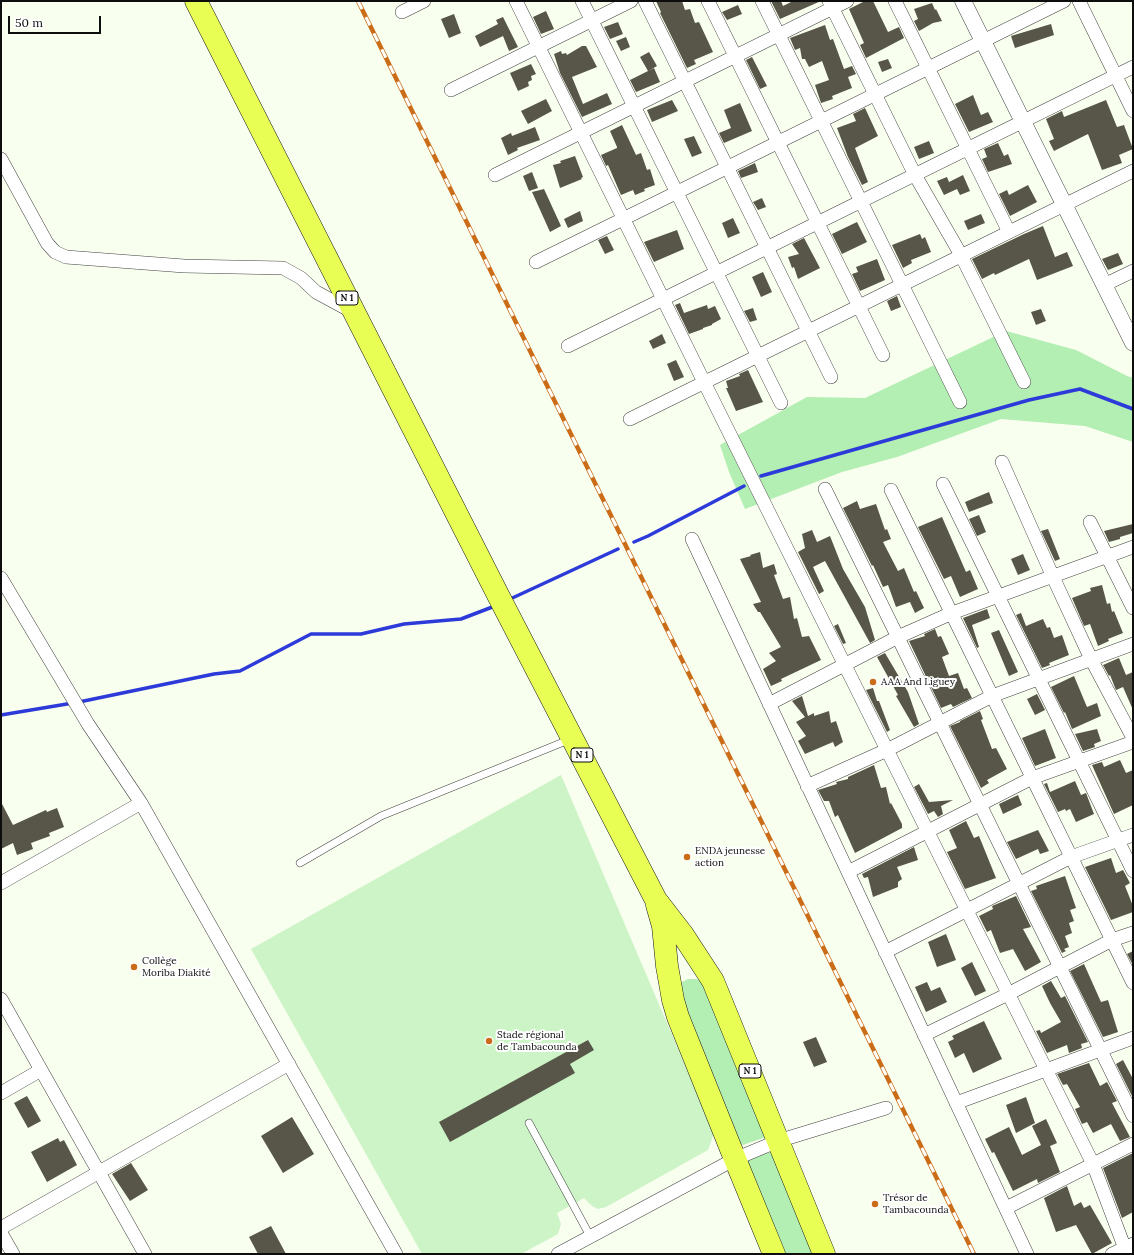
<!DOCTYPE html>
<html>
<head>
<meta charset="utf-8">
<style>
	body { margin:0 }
	#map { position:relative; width:1134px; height:1255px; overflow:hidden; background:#f9ffee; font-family:Lora,serif }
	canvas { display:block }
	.frame { position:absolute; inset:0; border:2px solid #0d0d0d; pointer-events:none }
	.scale { position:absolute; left:8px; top:16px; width:93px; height:18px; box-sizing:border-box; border:2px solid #0d0d0d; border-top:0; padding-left:5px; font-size:12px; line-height:14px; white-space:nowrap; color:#0d0d0d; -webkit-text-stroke:3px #fff; paint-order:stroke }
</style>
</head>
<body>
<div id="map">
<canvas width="1134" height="1255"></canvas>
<div class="frame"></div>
<div class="scale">50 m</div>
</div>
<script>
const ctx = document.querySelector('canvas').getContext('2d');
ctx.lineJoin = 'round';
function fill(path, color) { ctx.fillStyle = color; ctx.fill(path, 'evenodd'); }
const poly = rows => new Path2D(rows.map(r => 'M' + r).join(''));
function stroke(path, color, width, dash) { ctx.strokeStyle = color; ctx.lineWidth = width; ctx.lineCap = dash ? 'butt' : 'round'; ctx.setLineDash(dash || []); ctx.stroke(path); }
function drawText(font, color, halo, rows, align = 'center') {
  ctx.font = font + ' Lora,serif'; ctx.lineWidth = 4; ctx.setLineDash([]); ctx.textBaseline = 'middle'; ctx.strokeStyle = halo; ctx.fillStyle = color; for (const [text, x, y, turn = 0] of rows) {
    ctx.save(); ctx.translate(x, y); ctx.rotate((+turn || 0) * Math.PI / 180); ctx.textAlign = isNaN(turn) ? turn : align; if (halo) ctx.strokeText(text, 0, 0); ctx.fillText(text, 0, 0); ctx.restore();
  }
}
fill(poly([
	[1006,331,1076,350,1127,376,1133,378,1133,442,1085,426,1001,419,897,457,842,472,745,509,729,472,720,445,807,397,865,398],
	[688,979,695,979,704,981,766,1137,743,1145,734,1140,679,987,682,982],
	[776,1151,817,1254,782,1254,743,1159]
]), '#b3eeb3');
fill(poly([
	[561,775,714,1133,708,1150,606,1207,598,1209,592,1206,584,1198,557,1213,561,1224,558,1234,521,1254,422,1254,251,949]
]), '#ccf4c6');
stroke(poly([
	[761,476,1029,400,1080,389,1133,409],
	[634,542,648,536,744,486],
	[508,600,618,549],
	[79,702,214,674,240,671,311,634,361,634,404,624,461,619,495,606],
	[1,715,73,703]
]), '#2d3ada', 3.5);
fill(poly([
	[656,1,682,1,685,10,690,9,695,23,699,22,713,52,694,60,696,64,687,68,660,13,661,12],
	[771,1,781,1,783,6,793,1,821,1,780,19],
	[865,1,873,1,888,32,899,27,904,38,866,58,860,45,864,43,849,9],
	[932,3,935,10,936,9,942,21,933,23,919,31,914,21,918,19,914,9],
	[738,5,742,14,727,20,722,12],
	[546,11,554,29,541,34,533,17],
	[454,14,461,33,449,38,441,19],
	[503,17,518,47,509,51,503,36,480,47,475,36,498,24,496,20],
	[618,22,623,34,610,39,604,27],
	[1051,24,1054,35,1015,48,1011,36],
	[825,25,830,40,833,39,844,69,852,66,856,74,848,77,852,88,832,96,833,99,821,103,815,85,829,80,822,61,809,67,805,59,802,59,800,48,795,50,790,38],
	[626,37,630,47,621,51,616,41],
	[582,46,586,46,597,67,572,77,583,104,607,93,612,104,582,117,560,73,554,54,561,51,562,54,566,53,567,55],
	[649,52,657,66,648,71,640,57],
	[752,57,767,86,760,89,746,60],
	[888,59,892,68,882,72,878,62],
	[531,64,536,74,531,76,532,80,528,82,529,86,518,91,510,73],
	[654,68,660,82,636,92,630,80],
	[973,95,981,115,988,112,993,122,969,132,955,104],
	[546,99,552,111,528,124,521,111],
	[672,100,678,111,652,122,647,110],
	[1106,100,1117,127,1124,125,1133,149,1119,155,1122,163,1102,170,1088,134,1054,151,1049,141,1054,139,1046,119,1062,111,1064,117],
	[740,103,752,131,724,143,719,133,731,128,724,110],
	[865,108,878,136,855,148,868,182,862,185,848,157,837,128,856,121,853,114],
	[622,125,636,155,641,153,647,170,650,169,655,185,644,189,645,191,635,195,633,190,621,195,608,165,606,166,601,155,617,148,617,147,610,131],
	[535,127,540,140,517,148,518,150,508,155,501,138,511,133,512,136],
	[694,136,702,153,692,157,684,139],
	[929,141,934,153,919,159,914,147],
	[998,143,1004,156,1008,154,1012,164,988,172,982,159,987,157,984,149],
	[575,156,583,177,581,178,582,179,560,188,553,165,561,163,560,161],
	[755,163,758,172,741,178,738,171],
	[532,172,538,188,529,191,523,176],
	[963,175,970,191,960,195,957,189,944,195,937,181,947,177,949,182],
	[1028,185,1037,202,1010,216,999,194,1007,190,1009,195],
	[544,189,561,226,550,232,532,192],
	[762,198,766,207,758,210,753,202],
	[580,211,583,221,568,228,564,219],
	[981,214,985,223,968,230,964,221],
	[733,218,740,233,728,238,722,223],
	[857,222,867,242,842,254,832,234],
	[1043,226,1055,257,1067,252,1073,266,1037,280,1029,259,995,275,994,273,982,279,972,259,1024,234],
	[677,230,684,249,654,262,644,242],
	[920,234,922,239,925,237,931,252,911,260,912,263,903,268,892,245],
	[607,236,614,250,605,254,598,240],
	[804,238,820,268,798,279,794,267,792,268,788,257,799,254,792,244],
	[1118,253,1123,264,1108,270,1102,259],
	[877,259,885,280,860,291,852,274,858,272,856,267],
	[763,272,772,292,761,297,752,277],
	[897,296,901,307,891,311,887,301],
	[680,303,684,313,707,305,708,309,715,306,721,319,712,324,712,325,703,328,703,329,689,334,675,305],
	[753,308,757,320,750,322,744,311],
	[1041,309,1046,321,1036,325,1031,312],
	[662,334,666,343,653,349,649,341],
	[676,360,684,377,674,381,667,364],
	[748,370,763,402,736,411,726,388,728,388,726,381,740,376,739,374],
	[989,492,993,503,969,512,965,502],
	[857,501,860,509,876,504,885,530,887,529,891,539,883,542,898,571,904,568,914,592,916,591,924,608,915,613,910,602,896,607,888,585,883,587,873,565,872,566,843,508],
	[979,515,986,532,977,536,969,519],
	[942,517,966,572,970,570,978,589,960,597,951,576,944,579,918,527],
	[1133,524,1133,533,1120,537,1120,539,1109,542,1104,531],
	[1048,529,1060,559,1055,561,1041,531],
	[812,530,817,542,830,536,843,569,865,607,875,640,870,643,825,561,813,567,824,591,819,594,798,552,805,548,802,534],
	[760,552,763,568,774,564,777,574,774,575,783,599,790,597,794,619,797,618,802,637,809,636,821,660,781,679,782,681,771,686,763,669,776,661,769,653,781,647,760,612,758,612,753,604,761,602,740,559,751,556,750,555],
	[1023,554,1030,570,1018,575,1011,559],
	[1102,585,1107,604,1110,603,1112,612,1114,611,1123,633,1108,639,1109,641,1098,646,1090,624,1084,626,1072,598,1091,591,1090,588],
	[987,609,990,618,972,625,979,647,977,648,963,618],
	[1021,613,1026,626,1043,619,1047,628,1050,627,1054,638,1062,635,1069,655,1049,663,1050,665,1042,668,1016,615],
	[838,624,846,643,843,644,834,626],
	[935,629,938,637,941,636,949,654,942,657,949,676,958,673,964,689,967,688,972,698,953,707,951,704,941,708,909,641,925,636,924,634],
	[999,630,1018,672,1009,676,991,633],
	[885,653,908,692,919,724,914,727,896,696,898,695,877,657],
	[1119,658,1126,675,1133,672,1133,710,1123,687,1116,690,1110,675,1109,676,1103,665],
	[1074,676,1087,707,1097,703,1101,716,1072,729,1065,712,1064,713,1051,687],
	[873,688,877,701,879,701,890,730,887,732,866,690],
	[1037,694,1045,710,1035,715,1027,699],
	[802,696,808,716,814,713,814,716,829,711,831,723,836,721,843,742,835,747,833,742,805,754,798,741,806,736,796,722,805,717,792,701],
	[980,711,983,719,981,720,992,749,996,748,1007,769,987,780,989,783,981,788,950,726,960,722,960,721],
	[1045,729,1056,758,1035,766,1022,738],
	[1097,729,1101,741,1094,744,1095,747,1083,751,1075,734],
	[1120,760,1126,773,1133,770,1133,805,1114,814,1092,765,1102,762,1104,767],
	[874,765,881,788,886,787,890,804,891,803,902,824,902,828,855,853,838,815,835,817,829,801,824,801,818,790,837,784,836,782,848,779,848,777],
	[1075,781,1081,795,1086,793,1094,814,1076,822,1070,809,1066,811,1065,809,1058,812,1044,784,1047,783,1050,792],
	[919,784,929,802,953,800,941,806,943,814,938,817,934,811,928,814,914,787],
	[1018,795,1022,805,1003,814,999,804],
	[1,802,13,825,46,810,47,812,57,808,64,827,49,833,50,836,31,843,33,849,17,855,13,843,1,849],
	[966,821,974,838,979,836,996,878,965,889,947,852,957,848,949,830],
	[1038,830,1049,851,1040,854,1038,849,1016,859,1007,842],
	[914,847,918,860,897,867,902,879,898,882,898,887,873,897,868,877,864,878,862,874],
	[1111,858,1116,873,1123,870,1130,883,1125,886,1133,906,1133,912,1111,920,1085,867],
	[1065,876,1076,908,1070,910,1074,921,1069,923,1072,933,1065,936,1069,947,1064,949,1066,951,1062,953,1031,891,1037,889,1036,886],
	[1016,896,1031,927,1023,929,1041,962,1025,971,1013,949,1000,953,991,930,987,932,979,916,993,909,992,906],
	[946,934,956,960,937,967,928,942],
	[1133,951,1133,965,1127,954],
	[972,962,986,991,975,996,961,968],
	[1084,964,1101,1002,1108,1000,1118,1032,1103,1037,1070,971],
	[1051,981,1061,998,1065,996,1088,1042,1081,1044,1082,1048,1069,1053,1067,1045,1047,1053,1036,1031,1040,1030,1041,1033,1061,1022,1050,1003,1042,986],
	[927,982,931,991,940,987,947,1002,926,1012,915,987],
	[984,1021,1002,1059,973,1073,964,1053,955,1058,948,1042,954,1039,952,1036],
	[816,1037,827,1062,814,1067,803,1042],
	[588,1040,594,1050,570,1064,575,1073,450,1142,439,1122],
	[1123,1060,1133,1079,1132,1096,1116,1064],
	[1089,1063,1100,1086,1107,1082,1117,1101,1112,1103,1130,1137,1120,1141,1111,1124,1093,1133,1087,1122,1082,1124,1075,1109,1080,1107,1067,1084,1063,1085,1057,1074],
	[27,1096,41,1121,28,1128,14,1103],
	[1026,1097,1035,1123,1016,1133,1006,1105],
	[292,1117,314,1154,283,1173,261,1136],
	[1046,1119,1057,1143,1050,1146,1060,1172,1038,1183,1037,1179,1013,1191,994,1152,992,1153,985,1139,1009,1127,1022,1155,1041,1145,1032,1126],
	[58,1138,60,1142,64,1140,77,1165,47,1182,31,1152],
	[1133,1153,1133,1212,1122,1218,1103,1168],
	[131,1163,148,1190,130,1201,112,1174],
	[1067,1186,1074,1206,1081,1202,1084,1208,1090,1205,1112,1243,1092,1254,1076,1225,1056,1232,1044,1198],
	[271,1226,286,1254,258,1254,249,1237]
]), '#575649');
const service = poly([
	[300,863,381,816,571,739],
	[529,1123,590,1236]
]);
const minor = poly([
	[516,1,704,382,1093,1164,1127,1254],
	[582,1,781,403],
	[645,1,831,377],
	[708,1,883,355],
	[762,1,960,402],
	[829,1,915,175,961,255,1024,382],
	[895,1,1009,232],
	[1079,1,1133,111],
	[402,12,424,1],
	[451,90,631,1],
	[1,159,47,243,55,252,66,257,184,266,283,268,301,278,316,292,353,312],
	[495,175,847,1],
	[536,262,1064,1],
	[1104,285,1133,271],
	[568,346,1133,67],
	[630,419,1133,171],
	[1002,462,1053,577,1091,659,1133,738],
	[943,484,1133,871],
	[825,489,1133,1116],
	[891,490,1133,983],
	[1090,522,1133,608],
	[692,539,1027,1254],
	[1,578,88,724,141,803,396,1254],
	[769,704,898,637,952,613,1133,547],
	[807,786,887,750,992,696,1133,644],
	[848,872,1032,778,1133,742],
	[1,883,141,803],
	[885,952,1071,857,1133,835],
	[1,999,145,1254],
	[924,1035,1008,994,1112,940,1133,933],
	[1,1093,41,1070],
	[956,1103,1133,1038],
	[1006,1208,1133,1144],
	[1,1228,289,1064],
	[1,1233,13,1254],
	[558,1254,735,1159,778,1141,886,1108],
	[1112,1254,1133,1244]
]);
const tertiary = poly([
	[963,1,1133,343]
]);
const trunk = poly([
	[196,1,498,595,656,900,683,935,713,981,824,1254],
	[657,905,663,926,667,966,673,1000,678,1017,735,1159,774,1254]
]);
stroke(service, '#404040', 8);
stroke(minor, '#404040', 14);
stroke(tertiary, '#404040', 17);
stroke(trunk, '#1e1e1e', 23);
stroke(service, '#fff', 7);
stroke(minor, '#fff', 13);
stroke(tertiary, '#fff', 16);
stroke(trunk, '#e8fe55', 22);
const rail = poly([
	[358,1,974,1254]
]);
stroke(rail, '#cb6d18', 4.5);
stroke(rail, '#fff', 3, [9]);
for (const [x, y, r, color] of [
	[873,682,4,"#cb6d18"],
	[687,857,4,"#cb6d18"],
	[134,967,4,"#cb6d18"],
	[489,1041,4,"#cb6d18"],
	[875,1204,4,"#cb6d18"]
]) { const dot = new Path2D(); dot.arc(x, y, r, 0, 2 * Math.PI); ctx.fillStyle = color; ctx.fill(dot); stroke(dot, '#fff', 1.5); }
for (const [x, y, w] of [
	[347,298,22],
	[582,755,22],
	[750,1071,22]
]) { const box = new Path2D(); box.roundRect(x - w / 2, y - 7, w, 14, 3); ctx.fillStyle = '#fff'; ctx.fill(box); stroke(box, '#0d0d0d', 1); }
drawText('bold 9px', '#0d0d0d', null, [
	["N 1",347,298],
	["N 1",582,755],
	["N 1",750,1071]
]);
drawText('10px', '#0d0d0d', '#fff', [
	["AAA And Liguey",881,682],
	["ENDA jeunesse",695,851],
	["action",695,863],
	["Collège",142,961],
	["Moriba Diakité",142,973],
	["Stade régional",497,1035],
	["de Tambacounda",497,1047],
	["Trésor de",883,1198],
	["Tambacounda",883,1210]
], 'left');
</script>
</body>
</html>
